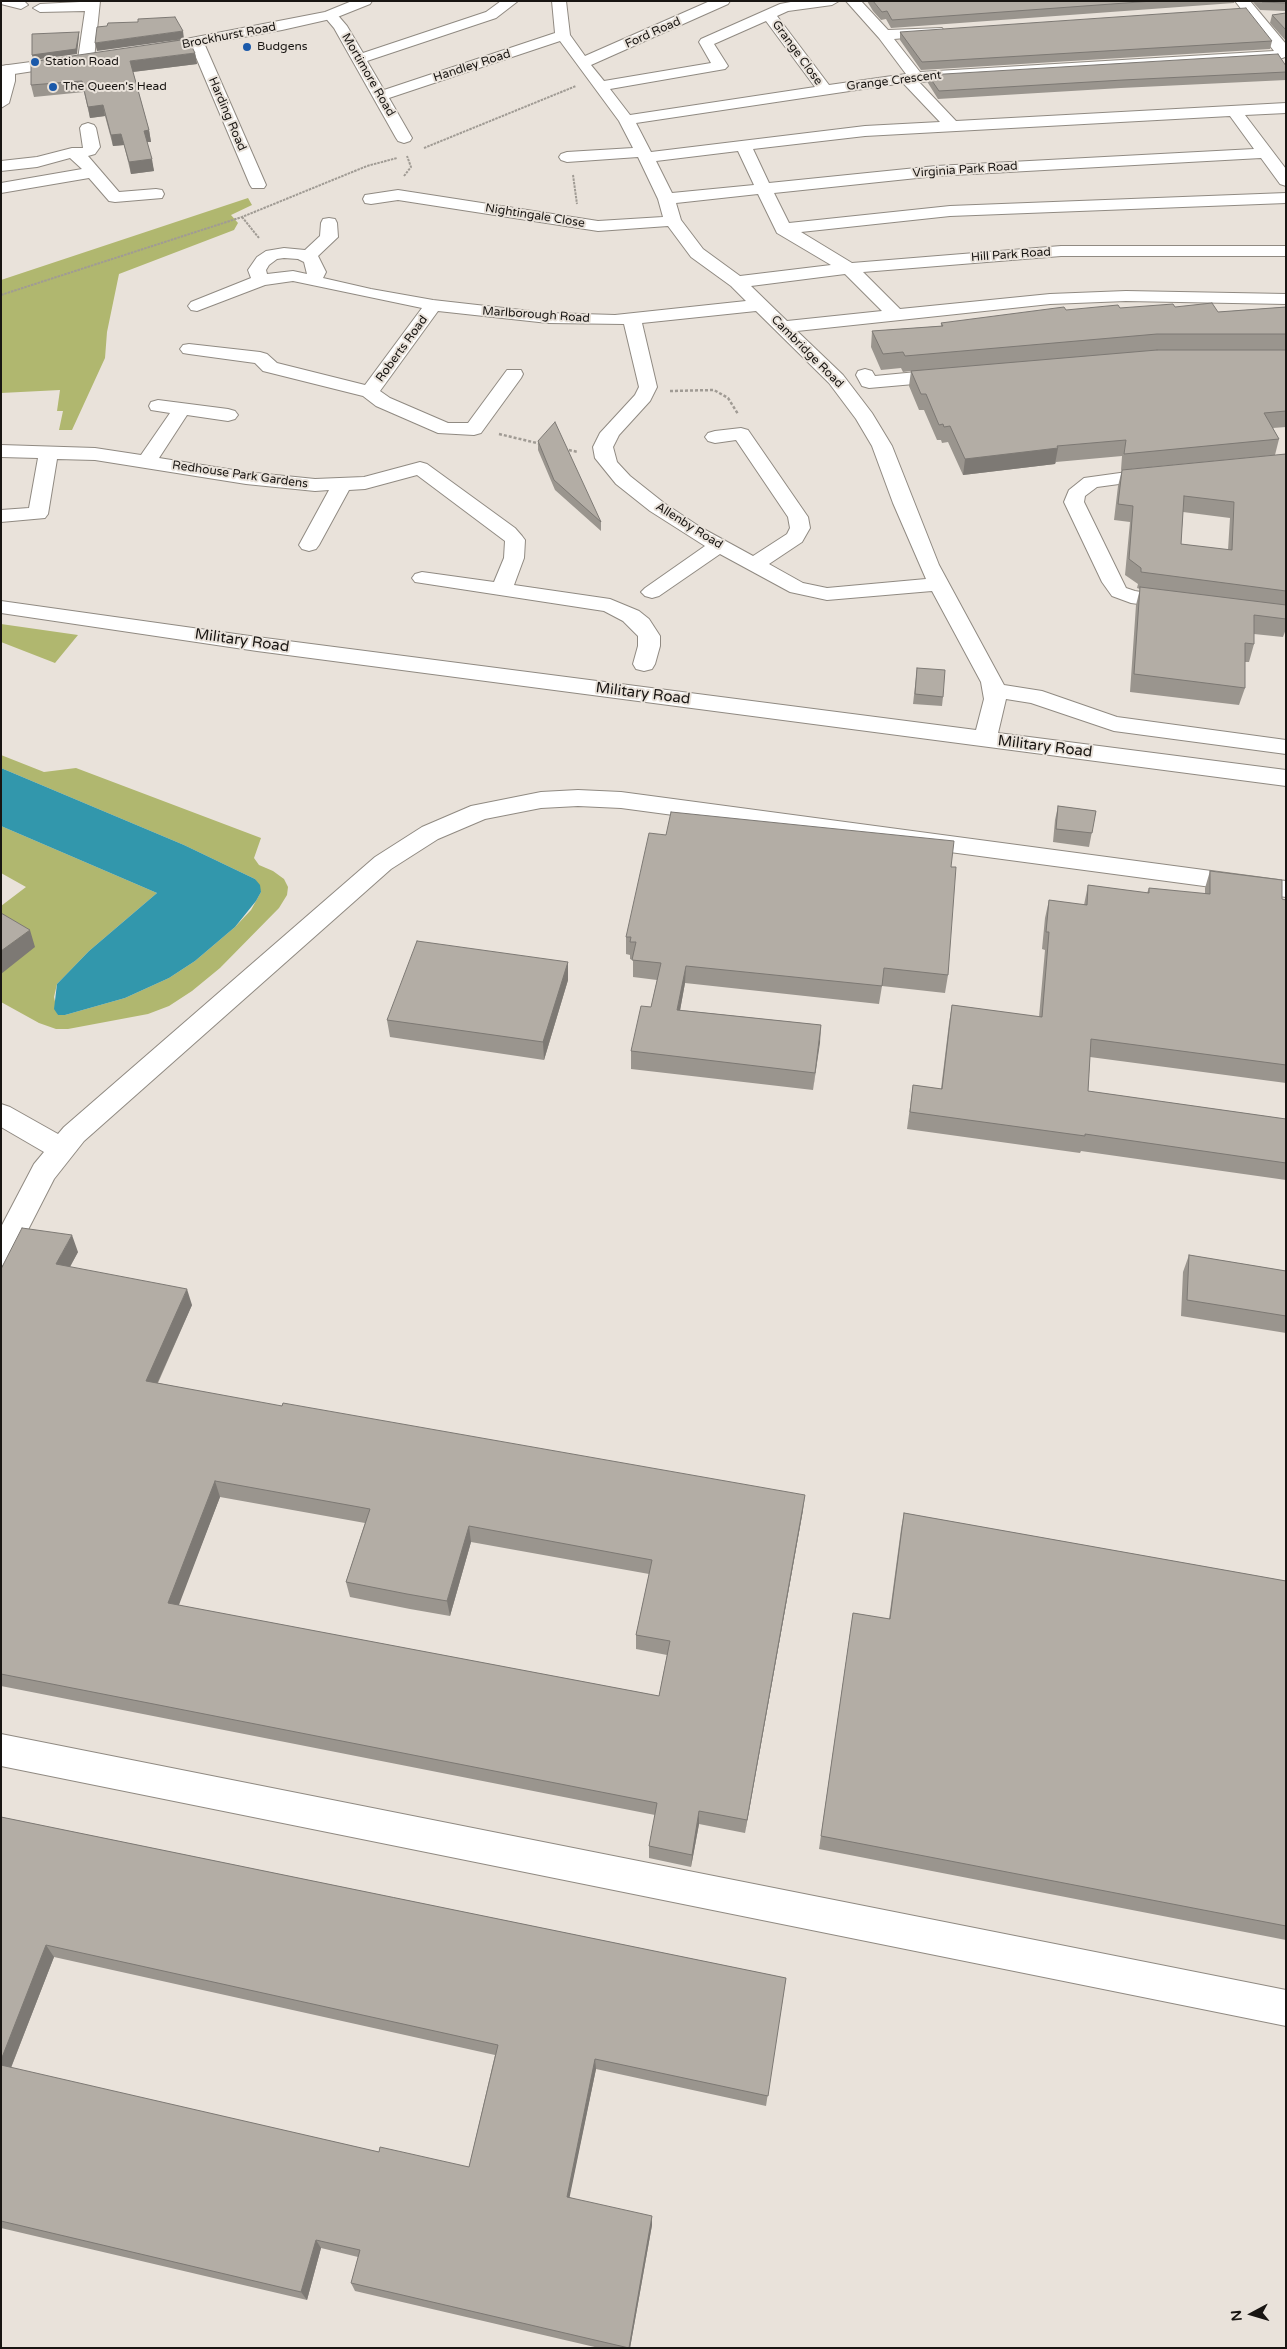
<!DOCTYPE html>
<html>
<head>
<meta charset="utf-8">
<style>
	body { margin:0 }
	#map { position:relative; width:1287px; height:2349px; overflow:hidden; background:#e9e2da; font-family:"Varela Round",sans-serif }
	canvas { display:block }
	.frame { position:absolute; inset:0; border:2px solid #181512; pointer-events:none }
	.north { position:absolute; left:1227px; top:2289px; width:50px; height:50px; -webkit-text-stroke:4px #e9e2da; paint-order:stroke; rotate:264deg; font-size:14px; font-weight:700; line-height:20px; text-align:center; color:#181512 }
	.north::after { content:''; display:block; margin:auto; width:18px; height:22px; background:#181512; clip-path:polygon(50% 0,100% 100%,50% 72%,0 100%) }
</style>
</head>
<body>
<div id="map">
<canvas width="1287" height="2349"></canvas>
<div class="frame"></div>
<div class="north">N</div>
</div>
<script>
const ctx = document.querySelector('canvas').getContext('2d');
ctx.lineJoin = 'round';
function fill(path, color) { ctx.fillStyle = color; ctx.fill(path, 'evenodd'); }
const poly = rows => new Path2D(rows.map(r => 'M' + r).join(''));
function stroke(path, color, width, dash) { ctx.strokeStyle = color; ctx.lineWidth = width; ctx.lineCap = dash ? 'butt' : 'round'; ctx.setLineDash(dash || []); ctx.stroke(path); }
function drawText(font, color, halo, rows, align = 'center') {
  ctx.font = font + ' "Varela Round",sans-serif'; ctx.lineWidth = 4; ctx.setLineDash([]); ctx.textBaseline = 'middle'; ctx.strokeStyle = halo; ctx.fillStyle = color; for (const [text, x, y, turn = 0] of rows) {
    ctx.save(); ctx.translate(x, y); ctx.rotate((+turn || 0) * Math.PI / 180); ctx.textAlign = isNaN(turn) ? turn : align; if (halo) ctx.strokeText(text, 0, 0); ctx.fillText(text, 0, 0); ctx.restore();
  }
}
fill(poly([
	[248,198,252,205,231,215,238,223,234,230,119,274,107,332,105,358,72,430,59,430,63,411,57,411,60,390,1,393,1,280],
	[1,624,78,635,55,663,1,642],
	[1,755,44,772,76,768,261,838,254,858,259,865,273,871,284,879,288,887,287,895,279,908,220,968,192,991,169,1006,148,1014,68,1029,56,1029,39,1023,1,1002,1,906,26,887,1,873,1,826,157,893,89,951,57,984,54,997,58,1015,65,1015,125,998,169,978,195,961,235,927,251,910,261,892,255,879,184,845,1,768]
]), '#b0b76f');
fill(poly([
	[1,768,184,845,255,879,260,885,261,892,256,901,235,927,195,961,169,978,125,998,65,1015,58,1015,54,1009,57,984,89,951,157,893,1,826]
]), '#3297ac');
const minor = poly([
	[1,1,24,1,28,5,21,9,1,4,1,1],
	[100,1,94,59,86,64,78,59,85,11,40,12,33,8,40,4,100,1],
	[501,1,518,1,496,18,367,61,384,90,555,33,552,1,566,1,570,35,585,56,710,1,730,1,728,4,591,65,604,81,711,63,699,42,701,39,780,4,796,1,839,1,832,5,788,11,777,16,829,85,906,74,879,38,846,1,861,1,888,30,942,28,944,31,942,34,937,35,894,39,920,72,1274,51,1235,1,1250,1,1286,44,1285,57,1272,62,1142,67,919,82,956,121,1286,103,1286,113,1245,115,1286,169,1286,186,1280,184,1261,158,936,176,774,193,789,223,950,206,1286,193,1286,203,950,216,801,232,852,263,1061,246,1286,246,1286,256,1061,256,863,272,900,309,1050,294,1126,291,1286,294,1286,304,1126,301,1050,304,797,331,843,375,872,413,892,446,939,565,1004,685,1042,691,1117,717,1286,740,1286,754,1114,731,1031,703,1006,699,998,733,1286,770,1286,786,257,651,1,613,1,601,257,637,976,730,984,699,981,682,932,591,827,600,790,592,720,554,659,596,652,598,645,596,641,592,645,588,705,546,650,511,616,484,595,458,593,447,600,433,635,395,639,387,624,324,548,323,438,311,380,391,390,398,448,423,468,423,507,370,521,370,523,374,521,378,481,433,474,435,438,433,376,406,363,396,263,371,255,363,189,354,183,353,180,349,183,345,189,344,260,352,267,354,277,363,365,385,422,308,293,281,265,285,197,311,191,310,188,306,191,302,251,278,248,270,257,257,266,251,284,248,305,250,320,236,321,223,323,219,329,218,335,219,337,223,338,237,318,256,326,272,323,278,371,289,433,300,548,313,615,315,746,301,731,286,691,257,668,226,598,231,398,200,371,204,365,203,363,199,365,195,398,190,598,221,663,217,658,199,638,157,567,162,561,160,559,157,561,154,567,152,633,148,619,121,560,41,389,98,412,138,410,141,404,143,398,141,396,138,334,28,323,15,330,11,335,12,347,26,363,53,486,12,501,1],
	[766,21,815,87,630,115,610,89,725,69,728,66,714,44,766,21],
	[903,83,940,122,865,126,651,152,636,123,903,83],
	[1230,116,1254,149,936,166,769,183,753,149,865,136,1230,116],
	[738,151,754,185,672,193,656,161,738,151],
	[758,194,777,233,831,265,740,276,703,249,681,220,676,203,758,194],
	[284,258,298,259,304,262,307,274,293,271,267,274,266,270,269,265,277,259,284,258],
	[845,274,882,311,787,321,751,286,845,274],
	[756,311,829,383,856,419,872,446,893,503,926,579,827,588,803,583,769,564,802,542,810,528,808,517,748,430,741,428,715,431,708,433,705,437,708,441,715,443,736,440,788,517,790,528,787,534,753,556,700,527,664,503,630,476,617,462,613,447,619,435,650,401,657,387,642,323,756,311],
	[197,39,204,43,266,185,264,188,252,188,250,185,190,43,197,39],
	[7,65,15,70,15,81,9,103,1,108,1,67,7,65],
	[88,123,94,125,96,128,100,147,95,154,88,156,119,192,156,189,162,190,164,194,162,198,115,202,109,201,89,178,1,193,1,183,82,169,70,158,37,167,1,171,1,161,37,157,72,148,83,148,80,128,82,125,88,123],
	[865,369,872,371,875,376,948,369,955,371,957,375,955,379,948,381,869,388,862,386,856,375,858,371,865,369],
	[158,400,228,409,235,411,238,415,235,419,228,421,187,415,159,458,246,472,315,479,364,477,420,462,427,464,515,528,522,536,525,540,524,558,514,585,610,599,639,611,649,619,660,636,660,646,655,664,652,669,644,671,636,669,633,664,638,646,638,636,623,621,604,611,415,582,412,578,415,574,422,572,494,582,504,558,505,541,417,475,365,489,349,490,319,545,316,549,309,551,302,549,299,545,329,490,315,491,246,484,95,460,57,459,48,514,45,518,1,522,1,510,29,508,38,458,1,457,1,445,95,448,141,455,170,413,151,410,149,406,151,402,158,400],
	[1156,468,1163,470,1166,474,1163,478,1097,487,1085,496,1084,502,1126,588,1135,591,1182,599,1186,603,1182,607,1175,609,1131,603,1112,596,1102,582,1064,502,1069,490,1084,478,1156,468],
	[578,790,621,792,1286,881,1286,897,621,808,578,806,541,808,485,819,438,839,391,869,84,1141,54,1179,11,1263,1,1266,1,1227,34,1164,44,1152,1,1127,1,1104,10,1107,58,1134,64,1127,375,857,422,827,471,806,541,792,578,790],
	[1,1734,1286,1990,1286,2026,1,1766,1,1734]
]);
const major = poly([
	[352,1,372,1,370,4,335,18,282,30,155,53,148,49,155,45,325,12,352,1],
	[68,57,73,59,76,62,73,65,1,76,1,66,68,57]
]);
stroke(minor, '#908a82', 2);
stroke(major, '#908a82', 2);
stroke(poly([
	[424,148,576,86],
	[573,175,577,204],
	[404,176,411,167,407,156],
	[242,217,259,238],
	[1,295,242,217,367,166,397,158]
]), '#a09b94', 2, [2.5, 1]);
stroke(poly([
	[670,391,714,390,728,398,738,414],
	[499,434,541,444],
	[564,449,578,452]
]), '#a09b94', 2.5, [3, 2]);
fill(minor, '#fff');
fill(major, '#fff');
fill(poly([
	[867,1,1235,1,1234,3,891,28,886,19,881,20,873,11],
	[1252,1,1286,1,1286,11,1260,10],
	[1286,13,1286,41,1270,23,1272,15],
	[900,32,1272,41,1270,49,921,70,900,40],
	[195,53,197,64,133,72,149,130,151,142,147,142,154,171,131,174,124,145,113,146,105,116,90,118,84,92,34,97,31,85],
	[1286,66,1286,80,1121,88,938,99,928,83,928,75],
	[1175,307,1218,312,1286,307,1286,427,1273,428,1279,439,1275,455,1121,470,1122,456,1056,462,1055,464,963,475,948,442,942,443,941,440,937,440,924,410,919,410,909,386,911,371,903,372,901,368,881,370,871,347,872,331,941,326,941,323,1066,310],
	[538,441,601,522,601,531,555,490,538,450],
	[1286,454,1286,605,1284,605,1286,605,1286,629,1283,637,1254,634,1254,644,1249,662,1245,662,1245,688,1239,705,1130,692,1136,605,1140,589,1137,588,1138,584,1125,575,1130,522,1114,520,1118,486,1122,470],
	[1183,512,1230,518,1228,550,1181,544],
	[917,668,943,697,942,706,913,704],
	[1058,806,1096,811,1089,847,1053,842,1055,820],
	[951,867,948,975,945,993,882,986,879,1004,685,983,680,1010,821,1025,813,1090,631,1069,631,1051,651,1007,657,980,633,977,633,960,630,959,630,955,626,954,626,937],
	[1210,871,1282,899,1286,900,1286,1083,1090,1057,1088,1091,1286,1119,1286,1180,1081,1151,1080,1153,907,1129,913,1085,941,1089,949,1023,952,1005,1039,1017,1045,950,1042,949,1045,918,1049,900,1084,905,1088,885,1147,893,1149,888,1205,894,1205,888],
	[568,962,568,980,544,1060,390,1037,387,1020],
	[78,1252,70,1267,192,1305,158,1383,803,1510,745,1833,699,1824,691,1867,649,1858,649,1846,655,1815,1,1686,1,1269],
	[220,1497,365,1523,346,1582,350,1597,410,1609,450,1616,471,1542,649,1574,636,1635,636,1649,667,1655,659,1696,178,1605],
	[1189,1255,1286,1271,1286,1333,1181,1316,1183,1272],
	[904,1513,1286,1581,1286,1940,819,1849,853,1613,889,1619,901,1529],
	[1,1817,786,1978,766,2106,596,2069,569,2197,652,2225,630,2348,599,2348,355,2291,351,2283,358,2257,321,2248,307,2300,1,2228],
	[54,1957,495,2055,469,2167,379,2152,11,2068]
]), '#9a958e');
fill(poly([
	[183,31,184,39,97,51,95,43],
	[79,32,79,36,77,54,33,60,32,55],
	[195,53,197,64,132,72,130,61],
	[103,105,105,116,90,118,88,107],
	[149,130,151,142,146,142,144,131],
	[121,134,124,145,113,146,111,135],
	[152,159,154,171,131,174,129,162],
	[1058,448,1055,464,963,475,965,459],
	[30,930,35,947,1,974,1,951],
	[568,962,568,980,544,1060,543,1042],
	[686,966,685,983,677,1027,677,1010],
	[821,1025,820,1043,813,1090,815,1073],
	[72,1235,78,1252,62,1281,56,1264],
	[187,1289,192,1305,151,1397,146,1381],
	[215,1481,220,1497,174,1618,168,1603],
	[805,1495,803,1510,745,1833,747,1820],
	[469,1526,471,1542,450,1616,447,1601],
	[699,1811,699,1824,691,1867,692,1855],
	[46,1945,54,1957,8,2075,1,2067,1,2060],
	[595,2059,596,2069,568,2205,567,2197],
	[652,2216,652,2225,630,2348,629,2348],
	[316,2240,321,2248,307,2300,301,2292]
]), '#7d7974');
const building = poly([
	[873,1,1153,1,892,20,887,11,882,12,873,1],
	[1261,1,1286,1,1286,3,1262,2,1261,1],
	[1246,8,1272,41,922,62,900,32,1246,8],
	[1286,13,1286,30,1272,15,1286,13],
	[175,17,183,31,95,43,97,27,107,26,108,23,138,22,138,19,175,17],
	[79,32,76,49,32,55,32,34,79,32],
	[188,39,195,53,130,61,149,130,144,131,152,159,129,162,121,134,111,135,103,105,88,107,82,81,31,85,31,62,188,39],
	[1278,54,1286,66,1286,72,1123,80,939,91,928,75,1278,54],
	[1212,303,1218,312,1286,307,1286,334,1157,334,905,356,903,352,883,354,872,331,943,326,941,323,1064,307,1066,310,1118,305,1120,308,1173,304,1175,307,1212,303],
	[1157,350,1286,350,1286,411,1264,413,1279,439,1124,454,1126,440,1057,446,1058,448,965,459,950,426,944,427,943,424,939,425,926,394,921,394,911,371,1157,350],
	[555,422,601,522,554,480,538,441,555,422],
	[1286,454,1286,591,1141,572,1141,568,1129,559,1133,506,1118,504,1122,470,1286,454],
	[1184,496,1234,502,1232,550,1181,544,1184,496],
	[1140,587,1286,605,1286,619,1254,615,1254,644,1245,643,1245,688,1134,674,1140,587],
	[917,668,945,670,943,697,915,694,917,668],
	[1058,806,1096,811,1092,833,1056,829,1058,806],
	[671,812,954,841,951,867,956,867,948,975,884,968,882,986,686,966,677,1010,821,1025,815,1073,631,1051,641,1006,651,1007,661,963,632,960,636,942,630,942,631,937,626,937,649,833,666,835,671,812],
	[1210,871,1282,880,1282,899,1286,900,1286,1065,1091,1039,1088,1091,1286,1119,1286,1163,1085,1134,1085,1136,910,1112,913,1085,942,1089,952,1005,1042,1017,1049,932,1046,932,1049,900,1087,905,1088,885,1149,893,1149,888,1210,894,1210,871],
	[1,913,30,930,1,951,1,913],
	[417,941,568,962,543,1042,387,1020,417,941],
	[22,1228,72,1235,56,1264,187,1289,146,1381,282,1406,283,1403,805,1495,747,1820,699,1811,692,1855,649,1846,657,1803,1,1674,1,1269,22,1228],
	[215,1481,370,1509,346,1582,407,1594,447,1601,469,1526,652,1560,636,1635,670,1641,659,1696,168,1603,215,1481],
	[1189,1255,1286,1271,1286,1316,1187,1300,1189,1255],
	[904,1513,1286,1581,1286,1926,821,1836,853,1613,890,1619,904,1513],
	[1,1817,786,1978,768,2096,595,2059,567,2197,652,2216,629,2348,351,2283,360,2250,316,2240,301,2292,1,2221,1,2065,379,2152,380,2147,469,2167,498,2045,46,1945,1,2060,1,1817]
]);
fill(building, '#b3ada5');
stroke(building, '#7d7974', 1);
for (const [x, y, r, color] of [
	[247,47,5,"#1a59aa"],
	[35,62,5,"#1a59aa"],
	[53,87,5,"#1a59aa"]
]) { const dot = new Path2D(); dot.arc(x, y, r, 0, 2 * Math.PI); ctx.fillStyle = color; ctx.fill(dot); stroke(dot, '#e9e2da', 2); }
drawText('12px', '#181512', '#e9e2da', [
	["Ford Road",653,33,-24],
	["Brockhurst Road",229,36,-11],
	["Grange Close",797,53,54],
	["Handley Road",472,66,-18],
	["Mortimore Road",368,75,60],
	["Grange Crescent",894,81,-7],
	["Harding Road",227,114,67],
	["Virginia Park Road",965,170,-4],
	["Nightingale Close",535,216,9],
	["Hill Park Road",1011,255,-4],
	["Marlborough Road",536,315,4],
	["Roberts Road",402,349,-54],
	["Cambridge Road",807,352,45],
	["Redhouse Park Gardens",240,475,8],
	["Allenby Road",689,526,32]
]);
drawText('12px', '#181512', '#e9e2da', [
	["Budgens",257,47],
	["Station Road",45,62],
	["The Queen's Head",63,87]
], 'left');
drawText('15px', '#181512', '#e9e2da', [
	["Military Road",242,641,8],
	["Military Road",643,694,7],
	["Military Road",1045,747,7]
]);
</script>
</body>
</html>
